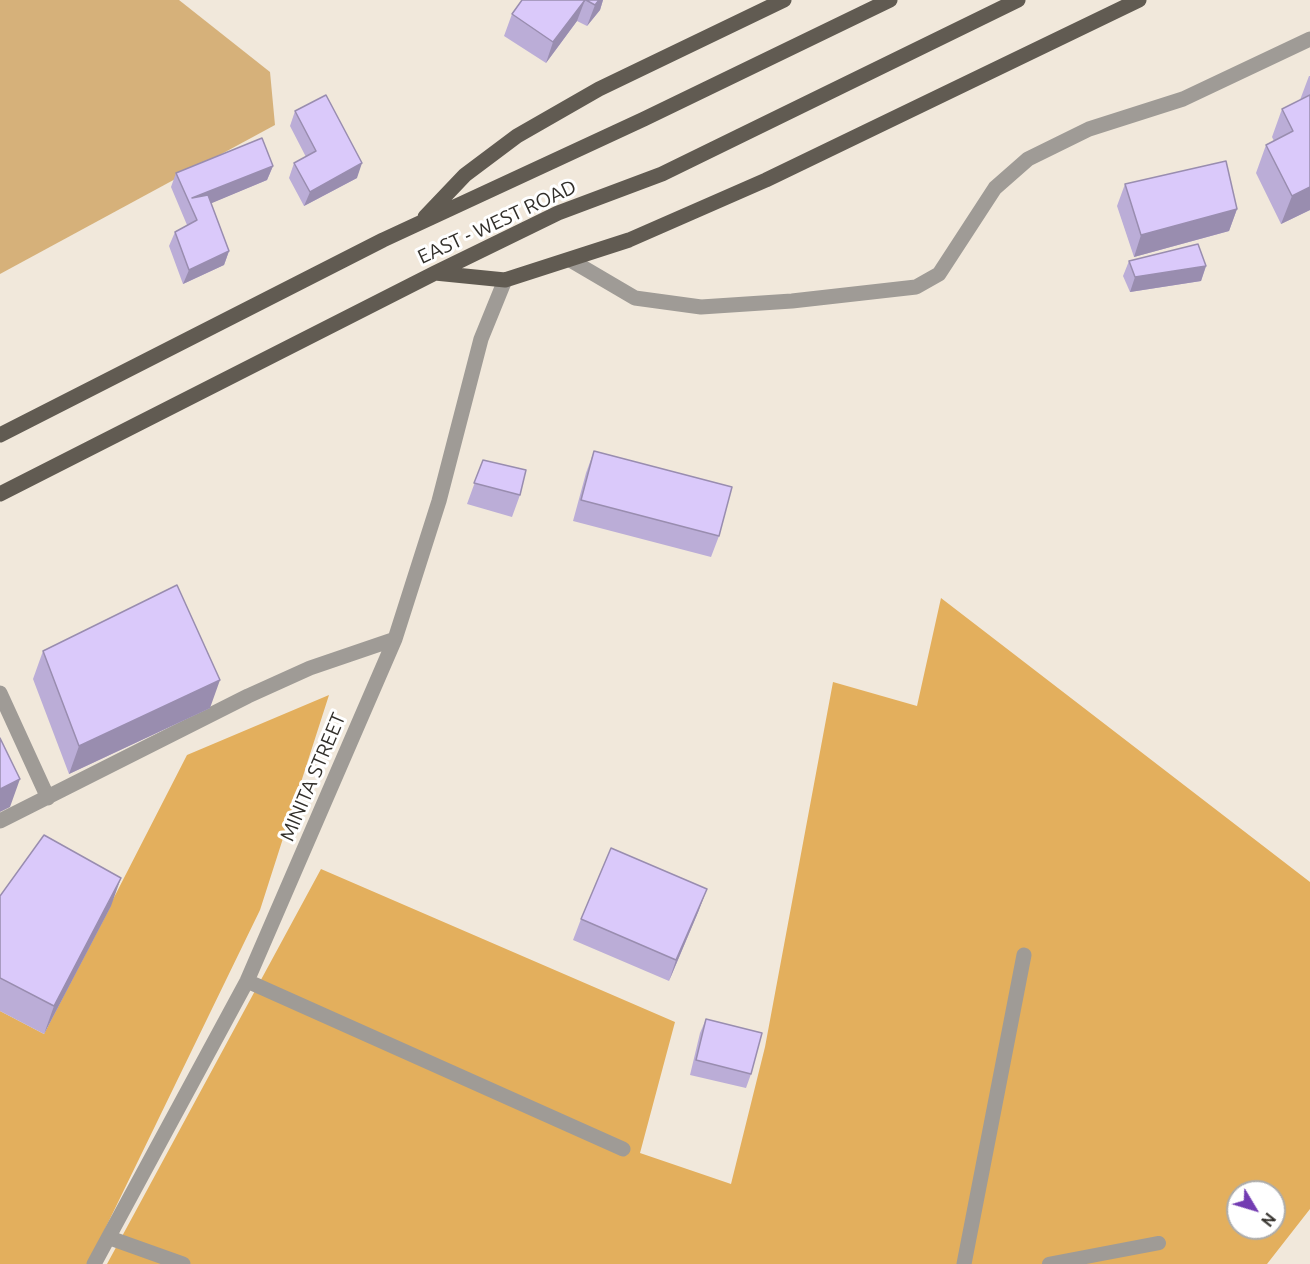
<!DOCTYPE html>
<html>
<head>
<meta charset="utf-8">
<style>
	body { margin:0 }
	#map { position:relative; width:1310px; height:1264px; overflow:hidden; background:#f1e8db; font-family:Ubuntu,sans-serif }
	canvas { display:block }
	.north { position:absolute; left:1226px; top:1180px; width:60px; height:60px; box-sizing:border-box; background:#fff; border:2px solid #adacaa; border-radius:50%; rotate:128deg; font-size:16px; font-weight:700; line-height:24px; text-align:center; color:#322f2a }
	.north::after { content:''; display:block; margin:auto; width:21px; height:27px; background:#733cb2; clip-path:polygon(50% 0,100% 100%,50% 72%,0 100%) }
</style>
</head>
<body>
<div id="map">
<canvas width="1310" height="1264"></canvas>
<div class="north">N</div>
</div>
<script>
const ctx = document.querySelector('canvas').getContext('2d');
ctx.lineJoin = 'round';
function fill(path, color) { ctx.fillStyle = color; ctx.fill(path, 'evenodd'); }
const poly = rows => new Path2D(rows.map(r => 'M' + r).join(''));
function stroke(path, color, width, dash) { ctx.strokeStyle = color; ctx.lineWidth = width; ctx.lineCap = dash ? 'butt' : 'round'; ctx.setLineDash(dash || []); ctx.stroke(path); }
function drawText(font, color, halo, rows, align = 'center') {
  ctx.font = font + ' Ubuntu,sans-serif'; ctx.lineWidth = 6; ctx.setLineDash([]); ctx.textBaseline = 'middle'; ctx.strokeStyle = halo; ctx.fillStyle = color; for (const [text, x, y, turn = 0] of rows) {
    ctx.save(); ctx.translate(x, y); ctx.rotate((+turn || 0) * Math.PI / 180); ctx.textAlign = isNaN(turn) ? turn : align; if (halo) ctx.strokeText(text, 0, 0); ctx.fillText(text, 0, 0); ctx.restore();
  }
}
fill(poly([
	[0,0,179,0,270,72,275,125,0,274]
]), '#d6b17a');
fill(poly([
	[941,598,1310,882,1310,1209,1267,1264,107,1264,321,869,675,1022,640,1153,731,1184,765,1047,833,682,917,706],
	[1238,1192,1274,1192,1274,1228,1238,1228],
	[329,695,260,910,88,1264,0,1264,0,1011,44,1034,187,755]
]), '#e3af5d');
stroke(poly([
	[1049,1264,1159,1243]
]), '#9f9b96', 14);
stroke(poly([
	[572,261,635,298,701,307,792,301,916,287,939,274,995,188,1028,159,1089,129,1183,99,1310,39],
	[0,693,48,798],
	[0,821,248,696,310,668,395,639],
	[247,981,623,1149],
	[110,1238,183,1264],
	[94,1264,247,981,395,639,439,501,481,339,505,280],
	[964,1264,1024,955]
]), '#9f9b96', 15);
stroke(poly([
	[425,217,465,175,517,136,599,89,784,0],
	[435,273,505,280,629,240,766,180,1139,0],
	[0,435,383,240,644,119,890,0],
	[0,494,435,273,558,213,662,174,1018,0]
]), '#615b52', 15);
fill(poly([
	[522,0,603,0,600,10,587,26,577,21,546,63,504,36,512,14],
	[1309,76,1310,76,1310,210,1281,224,1256,173,1266,145,1274,141,1272,137,1282,109,1300,100],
	[295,111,357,178,304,206,289,178,294,163,306,157,290,126],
	[273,166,267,180,211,203,229,251,224,265,183,284,169,246,175,232,187,225,171,187,176,173],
	[1125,184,1237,209,1229,231,1134,257,1117,206],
	[1129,261,1206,266,1201,281,1130,292,1123,276],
	[594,451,719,536,711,557,573,521,586,473],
	[483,460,520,495,512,517,467,504],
	[43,651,210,708,69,774,33,679],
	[0,896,111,906,44,1034,0,1011],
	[699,910,669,981,573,940,581,919],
	[706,1019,751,1074,746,1088,690,1075,700,1033]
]), '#bbadd7');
fill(poly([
	[585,0,577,21,546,63,553,42],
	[599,0,603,0,600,10,587,26,595,5],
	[362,163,357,178,304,206,310,192],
	[273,166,267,180,193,211,192,198],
	[1310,187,1310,210,1281,224,1292,196],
	[1237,209,1229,231,1134,257,1141,235],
	[229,251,224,265,183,284,189,270],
	[1206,266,1201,281,1130,292,1135,277],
	[220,680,210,708,69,774,79,746],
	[20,779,10,807,0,812,0,789],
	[121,878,111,906,44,1034,54,1006],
	[707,889,699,910,669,981,676,960]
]), '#998daf');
const building = poly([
	[522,0,585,0,553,42,512,14,522,0],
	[586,0,599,0,595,5,586,0],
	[326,95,362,163,310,192,294,163,316,151,295,111,326,95],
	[1310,95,1310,187,1292,196,1266,145,1293,131,1282,109,1310,95],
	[262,138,273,166,192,198,208,195,229,251,189,270,175,232,197,220,176,173,262,138],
	[1226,161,1237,209,1141,235,1125,184,1226,161],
	[1198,244,1206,266,1135,277,1129,261,1198,244],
	[594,451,732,487,719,536,581,500,594,451],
	[483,460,526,470,520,495,474,483,483,460],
	[177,585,220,680,79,746,43,651,177,585],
	[0,738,20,779,0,789,0,738],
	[44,835,121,878,54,1006,0,978,0,896,44,835],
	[611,848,707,889,676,960,581,919,611,848],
	[706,1019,762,1033,751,1074,696,1060,706,1019]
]);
fill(building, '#dac9fa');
stroke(building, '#998daf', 1.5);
drawText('20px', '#322f2a', '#fff', [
	["EAST - WEST ROAD",497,222,-25],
	["MINITA STREET",313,777,-67]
]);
</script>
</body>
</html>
